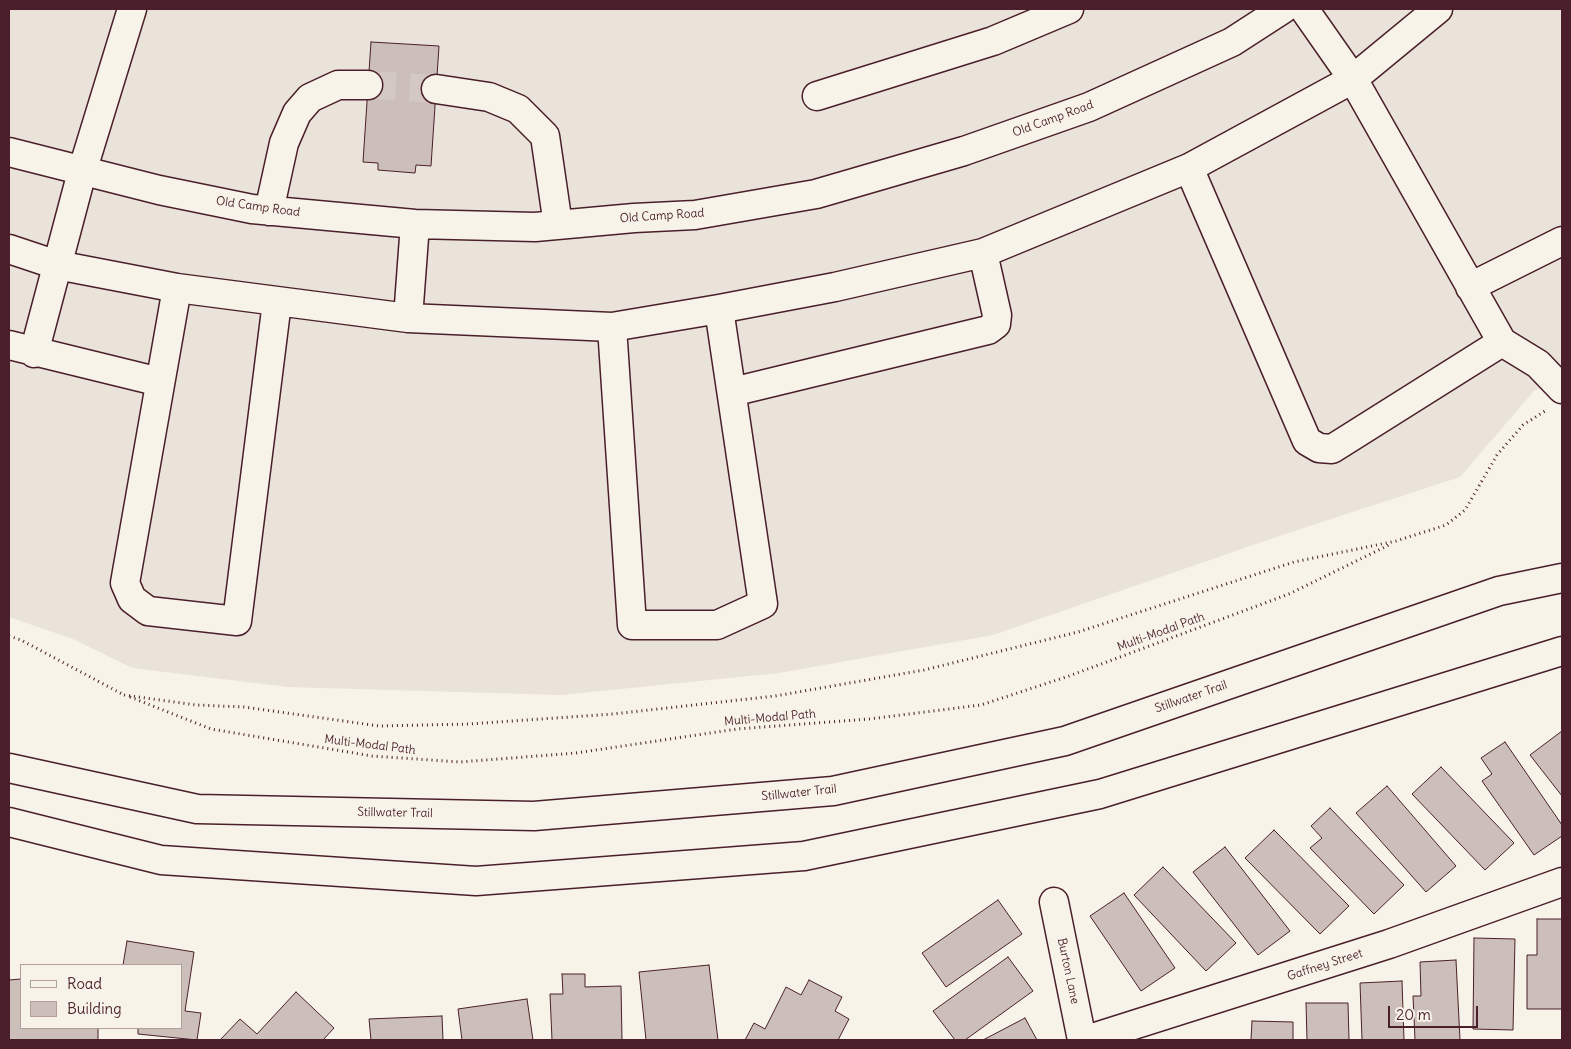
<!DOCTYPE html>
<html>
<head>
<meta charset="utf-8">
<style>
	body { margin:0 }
	#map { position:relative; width:1571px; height:1049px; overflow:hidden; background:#f7f3e8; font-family:Delius,sans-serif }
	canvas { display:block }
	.frame { position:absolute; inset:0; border:10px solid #4a1f2b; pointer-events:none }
	.legend { position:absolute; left:20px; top:964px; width:162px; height:65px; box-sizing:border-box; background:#f7f3e8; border:1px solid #b29e9c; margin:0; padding:6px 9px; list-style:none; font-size:15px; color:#4a1f2b }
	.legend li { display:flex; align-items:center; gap:10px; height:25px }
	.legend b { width:25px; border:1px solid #b29e9c }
	.scale { position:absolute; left:1388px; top:1006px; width:90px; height:22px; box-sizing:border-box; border:2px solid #4a1f2b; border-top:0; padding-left:6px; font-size:15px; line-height:18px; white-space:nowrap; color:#4a1f2b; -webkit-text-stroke:4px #f7f3e8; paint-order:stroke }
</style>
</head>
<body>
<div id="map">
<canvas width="1571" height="1049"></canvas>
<div class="frame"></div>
<ul class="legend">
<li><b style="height:6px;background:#f7f3e8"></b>Road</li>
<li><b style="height:14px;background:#ccbfb9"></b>Building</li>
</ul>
<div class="scale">20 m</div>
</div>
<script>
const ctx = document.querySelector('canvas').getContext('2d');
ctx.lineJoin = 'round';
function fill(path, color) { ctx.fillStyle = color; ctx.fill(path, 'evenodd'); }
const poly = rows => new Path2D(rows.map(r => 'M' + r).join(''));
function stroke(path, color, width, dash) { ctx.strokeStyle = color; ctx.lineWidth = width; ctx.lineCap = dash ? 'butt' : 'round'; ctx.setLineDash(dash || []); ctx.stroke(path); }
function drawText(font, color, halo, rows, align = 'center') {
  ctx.font = font + ' Delius,sans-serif'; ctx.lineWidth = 4; ctx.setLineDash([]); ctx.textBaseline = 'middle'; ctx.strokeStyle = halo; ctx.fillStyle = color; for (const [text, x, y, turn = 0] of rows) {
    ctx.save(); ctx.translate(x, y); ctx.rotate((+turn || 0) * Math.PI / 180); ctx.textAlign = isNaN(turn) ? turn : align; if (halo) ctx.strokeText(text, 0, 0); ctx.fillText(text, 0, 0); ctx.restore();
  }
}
fill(poly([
	[9,9,1562,9,1562,379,1534,391,1460,477,1285,534,993,635,779,673,561,695,288,687,132,668,73,639,9,617]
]), '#eae3da');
const building = poly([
	[371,42,439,46,431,166,416,165,415,173,378,170,378,163,363,162,371,42],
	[1562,731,1562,796,1530,755,1562,731],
	[1505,742,1562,825,1562,836,1534,855,1482,781,1492,774,1481,758,1505,742],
	[1441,767,1514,843,1485,870,1412,794,1441,767],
	[1387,786,1456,866,1426,892,1356,813,1387,786],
	[1330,808,1404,885,1374,914,1310,848,1322,838,1311,826,1330,808],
	[1274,830,1349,906,1320,934,1245,858,1274,830],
	[1225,847,1290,931,1258,955,1193,872,1225,847],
	[1163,867,1236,943,1206,971,1134,895,1163,867],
	[1124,893,1175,968,1141,991,1090,916,1124,893],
	[998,900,1022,934,946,987,922,953,998,900],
	[1537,919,1562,919,1562,1009,1527,1009,1527,955,1537,955,1537,919],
	[1474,938,1515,939,1513,1030,1473,1029,1474,938],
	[127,941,194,952,185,1011,201,1013,197,1040,138,1034,138,1028,181,1028,181,965,123,965,127,941],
	[1008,957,1033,991,965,1040,955,1040,933,1011,1008,957],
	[1456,960,1460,1040,1415,1040,1413,996,1421,996,1420,962,1456,960],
	[709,965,718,1040,646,1040,639,972,709,965],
	[562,974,585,974,585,987,621,986,622,1040,552,1040,550,994,563,994,562,974],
	[21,979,21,1028,98,1028,98,1040,9,1040,9,980,21,979],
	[809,980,842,997,835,1011,849,1019,838,1040,745,1040,754,1023,765,1029,786,987,801,995,809,980],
	[1402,981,1404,1040,1362,1040,1360,983,1402,981],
	[296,992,334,1028,323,1040,220,1040,240,1019,257,1034,296,992],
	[527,999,533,1040,462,1040,458,1009,527,999],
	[1306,1003,1348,1003,1349,1040,1307,1040,1306,1003],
	[442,1016,443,1040,371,1040,369,1019,442,1016],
	[1025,1018,1037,1040,983,1040,1025,1018],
	[1252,1021,1293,1022,1293,1040,1251,1040,1252,1021]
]);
fill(building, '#ccbfb9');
stroke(building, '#4a1f2b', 1);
stroke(poly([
	[368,85,436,89]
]), '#d4c9c2', 28, [28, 14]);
const minor = poly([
	[1304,9,1353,79,1502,342,1538,364,1562,389],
	[436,89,489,97,518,109,545,136,558,225],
	[817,96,993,41,1069,9],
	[9,152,159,190,252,209,415,224,535,227,634,218,695,215,816,194,964,151,1089,107,1232,42,1283,9],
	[1189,168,1307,441,1319,448,1332,449,1502,342],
	[269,211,284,143,297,113,310,98,338,85,368,85],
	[9,249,57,265,177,288,408,318,612,327,719,309,835,287,983,253,1189,168,1353,79,1438,9],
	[1470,287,1562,241],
	[177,288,125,583,132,599,148,611,237,621,277,302],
	[408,318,415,224],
	[612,327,632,625,717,625,763,604,719,309],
	[9,345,160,382],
	[34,353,82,172,132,9],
	[732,392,988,330,996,324,997,315,983,253],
	[1054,902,1082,1040],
	[1086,1040,1389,944,1562,882]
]);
const major = poly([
	[9,768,197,809,534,816,833,791,1065,741,1499,591,1562,578],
	[9,822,161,860,476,881,804,856,1100,794,1562,651]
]);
stroke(minor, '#4a1f2b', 31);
stroke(major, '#4a1f2b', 31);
stroke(poly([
	[9,636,21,640,124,695],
	[124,695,196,705,244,707,379,726,469,724,613,714,775,696,924,670,1078,632,1294,562,1396,541,1446,525,1465,510,1497,455,1523,425,1545,411],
	[130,697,211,729,372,756,460,762,576,753,737,729,869,719,981,705,1069,676,1289,594,1391,544]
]), '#4a1f2b', 3, [1, 4]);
stroke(minor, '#f7f3e8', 28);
stroke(major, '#f7f3e8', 28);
drawText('12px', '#4a1f2b', '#f7f3e8', [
	["Old Camp Road",1053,119,-20],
	["Old Camp Road",258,207,8],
	["Old Camp Road",662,216,-4],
	["Multi-Modal Path",1161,632,-20],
	["Stillwater Trail",1191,697,-19],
	["Multi-Modal Path",770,718,-5],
	["Multi-Modal Path",370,745,7],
	["Stillwater Trail",799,793,-6],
	["Stillwater Trail",395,813,1],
	["Gaffney Street",1325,965,-18],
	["Burton Lane",1068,971,78]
]);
</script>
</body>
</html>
